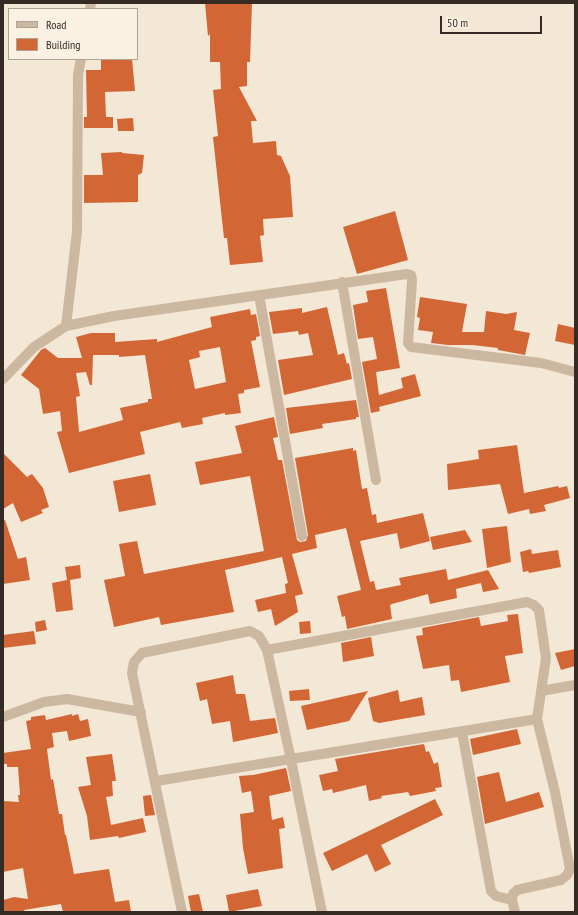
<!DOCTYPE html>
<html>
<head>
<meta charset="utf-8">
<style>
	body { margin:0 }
	#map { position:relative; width:578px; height:915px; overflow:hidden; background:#f3e7d6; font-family:"PT Sans Narrow",sans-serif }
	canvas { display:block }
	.frame { position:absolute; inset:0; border:4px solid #352b24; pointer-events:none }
	.legend { position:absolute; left:8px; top:8px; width:130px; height:52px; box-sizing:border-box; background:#fbf1e2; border:1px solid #aca296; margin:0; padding:5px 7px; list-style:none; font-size:12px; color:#352b24 }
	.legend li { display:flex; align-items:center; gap:8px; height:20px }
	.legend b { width:20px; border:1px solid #aca296 }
	.scale { position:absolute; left:440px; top:16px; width:102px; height:18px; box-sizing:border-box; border:2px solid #352b24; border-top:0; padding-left:5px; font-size:12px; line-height:14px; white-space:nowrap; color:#352b24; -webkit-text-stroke:3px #fbf1e2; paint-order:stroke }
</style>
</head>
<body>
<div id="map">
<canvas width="578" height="915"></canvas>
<div class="frame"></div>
<ul class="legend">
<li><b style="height:5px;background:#ccb8a1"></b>Road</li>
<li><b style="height:11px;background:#d26735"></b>Building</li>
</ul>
<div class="scale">50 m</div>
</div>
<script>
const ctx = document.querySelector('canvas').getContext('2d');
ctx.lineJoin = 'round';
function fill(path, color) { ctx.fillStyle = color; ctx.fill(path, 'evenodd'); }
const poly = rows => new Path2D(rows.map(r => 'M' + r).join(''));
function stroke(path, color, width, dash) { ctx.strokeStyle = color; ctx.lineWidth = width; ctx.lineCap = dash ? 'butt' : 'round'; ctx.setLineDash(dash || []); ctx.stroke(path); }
fill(poly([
	[205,3,252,3,250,62,247,62,247,86,239,87,257,121,251,121,253,143,276,141,277,155,281,156,290,176,293,217,263,219,264,235,260,236,263,262,230,265,227,238,224,238,213,137,218,136,213,90,221,89,220,62,210,62,210,34,208,36],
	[101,59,132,59,135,91,105,92,106,117,113,117,113,128,84,128,84,117,87,117,86,70,101,70],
	[133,118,134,131,118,131,117,119],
	[122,152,122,153,144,155,142,173,138,175,138,202,84,203,84,175,103,175,101,153],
	[395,211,408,260,357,274,343,227],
	[386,288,400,368,376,372,379,395,403,388,401,378,415,374,421,396,379,407,380,411,371,413,362,362,377,359,373,337,358,339,353,305,368,302,366,291],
	[420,297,467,304,462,332,484,332,486,311,506,314,517,312,514,330,530,333,525,355,498,350,498,348,472,345,448,345,431,343,433,332,418,330,420,318,417,317],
	[327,307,338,355,344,353,347,364,349,363,352,379,284,395,278,360,313,355,308,333,299,335,298,331,273,334,269,312,302,308,302,313],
	[250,309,251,315,256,314,260,336,256,337,256,340,251,341,260,387,244,390,244,393,238,394,241,413,225,415,225,413,202,418,203,424,182,428,180,422,140,432,145,454,69,473,57,432,62,431,60,411,43,414,39,389,21,375,41,350,45,348,58,358,82,358,76,337,91,333,115,333,115,342,157,339,157,342,212,327,210,317],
	[220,347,226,382,195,389,189,360,200,357,199,351],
	[93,355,119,355,119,357,145,355,152,399,148,399,148,402,120,408,123,420,79,432,76,397,80,396,76,373,86,372,90,385,92,385],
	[558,324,575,328,575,345,555,341],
	[356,400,359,417,356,417,356,419,322,424,323,428,290,434,286,408],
	[274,417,278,437,273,438,278,460,282,460,297,540,300,542,306,541,308,535,295,458,353,448,353,451,356,450,362,489,367,488,372,515,376,514,377,523,423,513,430,541,400,549,397,533,360,541,370,582,374,581,376,590,401,585,399,578,446,569,448,580,488,570,499,589,483,592,481,583,456,589,457,598,430,604,428,594,392,604,390,605,392,619,347,629,345,616,342,617,337,596,361,590,346,528,315,535,317,548,292,554,303,594,295,596,298,612,275,626,271,609,258,612,255,600,286,593,285,584,288,583,282,557,225,570,234,612,161,625,159,617,114,627,104,580,125,576,119,544,137,541,144,574,264,551,250,476,200,485,195,462,242,453,235,426],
	[517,445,524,493,558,486,559,488,567,486,570,498,544,505,546,511,530,514,529,509,508,514,500,484,448,490,447,464,479,459,478,450],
	[3,453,27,477,32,474,43,488,49,507,41,510,43,513,21,522,13,503,3,509],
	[150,474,156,505,119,512,113,481],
	[5,520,18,559,26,557,30,580,3,584,3,521],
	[507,526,511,562,487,568,482,529],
	[465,530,472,542,433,550,430,537],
	[531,549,532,554,558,550,561,567,529,573,528,571,523,572,520,552],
	[80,565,81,578,70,580,73,610,56,612,52,583,67,580,65,567],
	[518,614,523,653,505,656,510,682,461,692,459,680,451,681,449,665,423,669,416,636,423,635,422,628,479,617,481,626,508,621,507,615],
	[45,620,47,630,36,632,35,622],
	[310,621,311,633,300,634,299,622],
	[34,631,36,644,3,648,3,635],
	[371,637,374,656,343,662,341,643],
	[575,649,575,666,561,670,555,653],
	[233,675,236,694,245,694,250,721,275,718,278,733,233,742,230,721,212,724,207,699,200,701,196,683],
	[309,689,310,700,290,701,289,691],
	[398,690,400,702,422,697,425,715,379,723,373,721,368,698],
	[368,691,349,721,307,730,301,706],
	[72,714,72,716,78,714,80,721,88,719,91,736,69,741,67,731,52,733,54,747,47,749,51,780,53,779,59,814,62,814,65,835,66,835,74,874,109,869,115,902,129,900,131,912,63,912,61,904,24,910,25,912,3,912,3,900,14,897,28,899,23,868,3,872,3,801,19,802,18,795,20,795,18,767,7,767,7,764,3,764,3,753,31,749,26,721,31,720,31,717,45,715,46,720],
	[517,729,521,744,473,755,470,739],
	[424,744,426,752,429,751,434,764,438,762,442,787,435,788,436,791,410,796,408,792,381,796,382,798,369,801,366,785,333,793,332,789,323,791,319,775,338,771,335,759],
	[112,754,116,781,112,781,113,796,106,797,111,825,143,818,146,832,119,838,118,836,90,840,87,816,78,787,91,785,86,757],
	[286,768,291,791,269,796,272,820,283,817,285,828,279,829,283,868,248,874,243,848,240,814,254,812,251,791,242,793,239,776,253,775],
	[499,772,506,802,539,792,544,807,485,824,477,777],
	[151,795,155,815,145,816,143,796],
	[435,799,443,815,381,845,391,864,375,872,367,854,332,871,323,853],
	[258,889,262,906,229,912,226,895],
	[199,894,203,912,191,912,188,896]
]), '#d26735');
stroke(poly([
	[90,9,91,3],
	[342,282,376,480],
	[259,295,302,536],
	[66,326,77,232,78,75,81,59],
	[3,379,34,347,66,326,114,316,407,274,411,275,412,280,408,343,411,347,541,363,575,372],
	[267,650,527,602,534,605,539,610,546,658,537,719,555,792,570,869,567,875,561,880,517,890,513,894,512,900,515,912],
	[541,691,575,685],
	[3,717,44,702,67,699,141,712],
	[462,732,491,891,496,896,512,900],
	[156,781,537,719],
	[182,912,132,673,134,662,142,653,250,631,259,636,267,650,291,760,322,912]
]), '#ccb8a1', 10);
</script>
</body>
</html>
